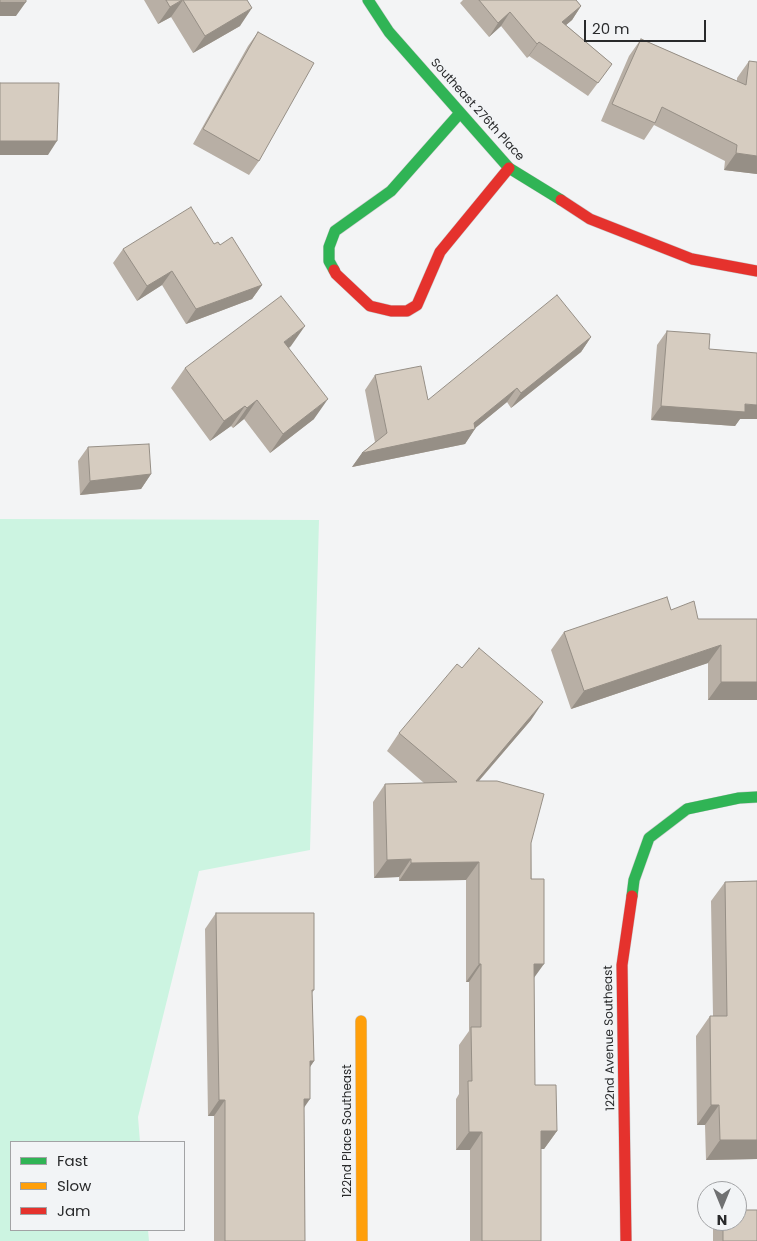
<!DOCTYPE html>
<html>
<head>
<meta charset="utf-8">
<style>
	body { margin:0 }
	#map { position:relative; width:757px; height:1241px; overflow:hidden; background:#f3f4f5; font-family:Poppins,sans-serif }
	canvas { display:block }
	.legend { position:absolute; left:10px; top:1141px; width:175px; height:90px; box-sizing:border-box; background:#f2f4f6; border:1px solid #a2a3a5; margin:0; padding:6px 9px; list-style:none; font-size:15px; color:#292a2b }
	.legend li { display:flex; align-items:center; gap:10px; height:25px }
	.legend b { width:25px; border:1px solid #a2a3a5 }
	.north { position:absolute; left:697px; top:1181px; width:50px; height:50px; box-sizing:border-box; background:#f2f4f6; border:1px solid #a2a3a5; border-radius:50%; rotate:180deg; font-size:14px; font-weight:700; line-height:20px; text-align:center; color:#292a2b }
	.north::after { content:''; display:block; margin:auto; width:18px; height:22px; background:#707172; clip-path:polygon(50% 0,100% 100%,50% 72%,0 100%) }
	.scale { position:absolute; left:584px; top:20px; width:122px; height:22px; box-sizing:border-box; border:2px solid #292a2b; border-top:0; padding-left:6px; font-size:15px; line-height:18px; white-space:nowrap; color:#292a2b; -webkit-text-stroke:4px #f2f4f6; paint-order:stroke }
</style>
</head>
<body>
<div id="map">
<canvas width="757" height="1241"></canvas>
<ul class="legend">
<li><b style="height:6px;background:#30b455"></b>Fast</li>
<li><b style="height:6px;background:#ff9f0a"></b>Slow</li>
<li><b style="height:6px;background:#e5322d"></b>Jam</li>
</ul>
<div class="north">N</div>
<div class="scale">20 m</div>
</div>
<script>
const ctx = document.querySelector('canvas').getContext('2d');
ctx.lineJoin = 'round';
function fill(path, color) { ctx.fillStyle = color; ctx.fill(path, 'evenodd'); }
const poly = rows => new Path2D(rows.map(r => 'M' + r).join(''));
function stroke(path, color, width, dash) { ctx.strokeStyle = color; ctx.lineWidth = width; ctx.lineCap = dash ? 'butt' : 'round'; ctx.setLineDash(dash || []); ctx.stroke(path); }
function drawText(font, color, halo, rows, align = 'center') {
  ctx.font = font + ' Poppins,sans-serif'; ctx.lineWidth = 5; ctx.setLineDash([]); ctx.textBaseline = 'middle'; ctx.strokeStyle = halo; ctx.fillStyle = color; for (const [text, x, y, turn = 0] of rows) {
    ctx.save(); ctx.translate(x, y); ctx.rotate((+turn || 0) * Math.PI / 180); ctx.textAlign = isNaN(turn) ? turn : align; if (halo) ctx.strokeText(text, 0, 0); ctx.fillText(text, 0, 0); ctx.restore();
  }
}
fill(poly([
	[0,519,319,520,310,850,199,871,138,1117,140,1142,11,1142,11,1230,148,1230,149,1241,0,1241]
]), '#ccf4e1');
const fast = poly([
	[368,0,389,32,509,168,561,200],
	[334,270,329,261,329,247,335,231,391,191,460,113],
	[632,896,634,880,649,838,687,809,739,798,757,797]
]);
const slow = poly([
	[361,1021,362,1241]
]);
const jam = poly([
	[561,200,590,219,692,259,757,271],
	[334,270,336,274,370,306,391,311,407,311,417,305,440,252,509,168],
	[626,1241,622,965,632,896]
]);
stroke(fast, '#c8c9ca', 12);
stroke(slow, '#c8c9ca', 12);
stroke(jam, '#c8c9ca', 12);
stroke(fast, '#30b455', 11);
stroke(slow, '#ff9f0a', 11);
stroke(jam, '#e5322d', 11);
fill(poly([
	[144,0,247,0,240,26,193,53,171,17,158,24],
	[463,0,576,0,581,6,572,20,566,25,612,64,588,96,529,56,527,58,501,26,489,37,460,3],
	[258,32,259,161,249,175,193,144,248,46],
	[641,39,737,81,737,78,749,61,757,174,724,170,725,161,654,125,644,140,601,121,629,56],
	[214,244,220,245,262,285,252,299,186,324,162,285,137,301,113,263,123,249],
	[667,331,709,349,740,419,735,426,651,420,657,345],
	[591,337,581,352,511,408,507,402,475,428,465,444,352,467,362,453,375,442,365,390,375,375,428,400],
	[291,346,289,348,314,419,270,453,244,419,233,428,231,426,210,441,171,388,185,368],
	[88,447,151,474,141,489,80,495,78,461],
	[671,610,698,619,757,619,757,700,708,700,708,663,571,709,551,650,564,632],
	[462,668,531,720,479,781,531,843,535,1085,557,1131,544,1149,541,1149,541,1241,470,1241,470,1150,456,1150,456,1099,459,1094,459,1045,469,1031,469,982,466,982,466,880,399,881,399,877,374,878,373,802,385,784,424,783,387,751,399,733],
	[757,881,757,1159,706,1160,705,1125,697,1125,696,1036,710,1016,713,1016,711,901,725,882],
	[216,913,314,990,312,993,314,1061,310,1067,304,1108,305,1241,214,1241,214,1116,208,1116,205,929],
	[716,1221,737,1221,757,1241,713,1241,713,1225]
]), '#b8afa5');
fill(poly([
	[183,0,171,17,158,24,170,7],
	[0,2,26,2,16,16,0,16],
	[581,6,572,20,553,36,562,22],
	[252,8,240,26,193,53,205,36],
	[510,12,501,26,489,37,498,23],
	[539,42,529,56,527,58,537,44],
	[0,141,57,141,48,155,0,155],
	[736,153,757,156,757,174,724,170],
	[172,271,162,285,137,301,147,286],
	[262,285,252,299,186,324,196,309],
	[305,326,291,346,270,362,284,342],
	[591,337,581,352,511,408,521,393],
	[517,388,507,402,473,430,475,429,465,444,352,467,362,453,474,423],
	[328,399,314,419,270,453,283,434],
	[257,400,244,419,233,428,247,408],
	[745,404,757,405,757,419,740,419,735,426,651,420,661,406],
	[245,406,231,426,210,441,224,421],
	[151,474,141,489,80,495,90,481],
	[721,645,708,663,571,709,584,691],
	[721,682,757,682,757,700,708,700],
	[543,702,531,720,463,799,476,781],
	[411,859,399,877,374,878,387,860],
	[479,862,466,880,399,881,411,863],
	[479,964,481,964,469,982,466,982],
	[534,964,544,964,531,982],
	[310,1061,314,1061,303,1077],
	[304,1099,310,1099,299,1115],
	[219,1100,225,1100,214,1116,208,1116],
	[711,1105,719,1105,705,1125,697,1125],
	[541,1131,557,1131,544,1149,529,1149],
	[469,1132,482,1132,470,1150,456,1150],
	[720,1140,757,1140,757,1159,706,1160]
]), '#968f86');
const building = poly([
	[0,0,26,0,26,2,0,2,0,0],
	[166,0,182,0,170,7,166,0],
	[183,0,247,0,252,8,205,36,183,0],
	[479,0,576,0,581,6,562,22,612,64,598,83,539,42,537,44,510,12,498,23,479,0],
	[258,32,314,63,259,161,203,129,258,32],
	[641,39,746,85,749,61,757,62,757,156,736,153,737,145,662,107,655,123,612,104,641,39],
	[0,83,59,83,57,141,0,141,0,83],
	[191,207,214,244,218,242,220,245,232,237,262,285,196,309,172,271,147,286,123,249,191,207],
	[557,295,591,337,521,393,517,388,474,423,475,429,362,453,387,433,375,375,421,366,428,400,557,295],
	[281,296,305,326,284,342,328,399,283,434,257,400,247,408,245,406,224,421,185,368,281,296],
	[667,331,710,334,709,349,757,353,757,405,745,404,745,412,661,406,667,331],
	[149,444,151,474,90,481,88,447,149,444],
	[667,597,671,610,694,601,698,619,757,619,757,682,721,682,721,645,584,691,564,632,667,597],
	[479,648,543,702,476,781,497,781,544,794,531,843,531,879,544,879,544,964,534,964,535,1085,556,1085,557,1131,541,1131,541,1241,482,1241,482,1132,469,1132,468,1081,472,1081,471,1027,481,1027,481,964,479,964,479,862,411,863,411,859,387,860,385,784,457,782,399,733,457,664,462,668,479,648],
	[757,881,757,1140,720,1140,719,1105,711,1105,710,1016,727,1016,725,882,757,881],
	[216,913,314,913,314,990,312,990,314,1061,310,1061,310,1099,304,1099,305,1241,225,1241,225,1100,219,1100,216,913],
	[737,1210,757,1210,757,1241,723,1241,723,1221,737,1221,737,1210]
]);
fill(building, '#d6ccc0');
stroke(building, '#968f86', 1);
drawText('12px', '#292a2b', '#f2f4f6', [
	["Southeast 276th Place",477,110,48],
	["122nd Avenue Southeast",610,1038,-91],
	["122nd Place Southeast",348,1131,-90]
]);
</script>
</body>
</html>
